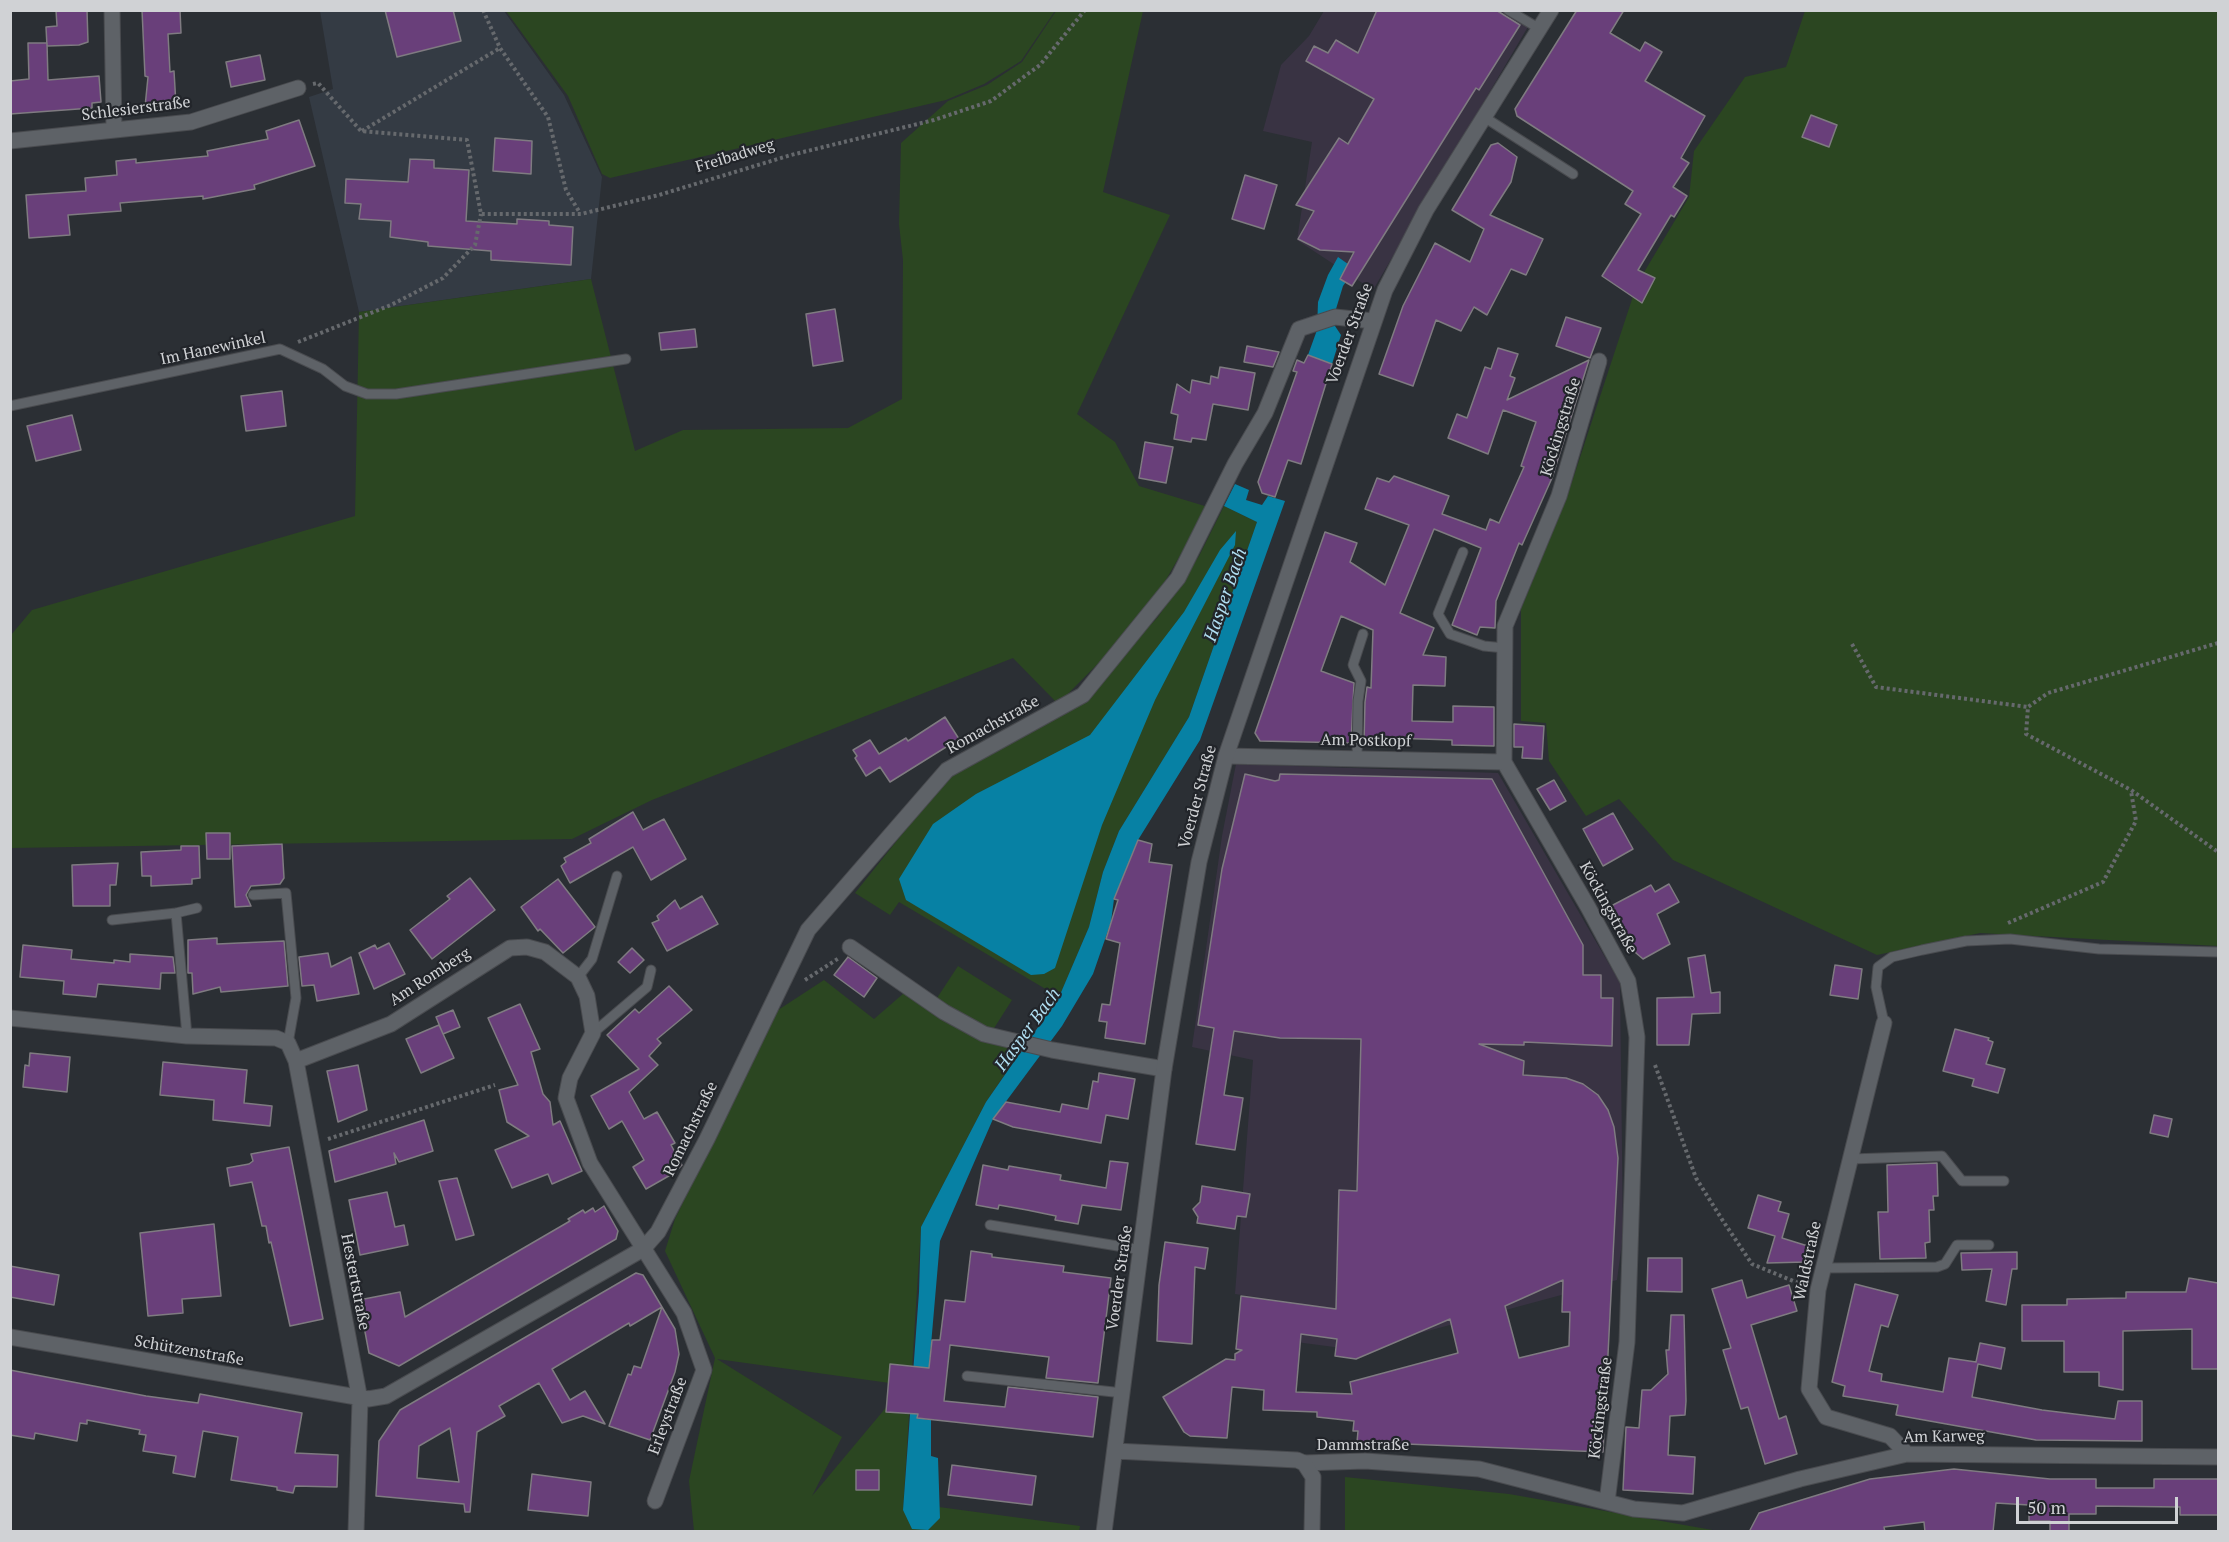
<!DOCTYPE html>
<html>
<head>
<meta charset="utf-8">
<style>
	body { margin:0 }
	#map { position:relative; width:2229px; height:1542px; overflow:hidden; background:#2b2f34; font-family:"PT Serif",serif }
	canvas { display:block }
	.frame { position:absolute; inset:0; border:12px solid #d0d2d5; pointer-events:none }
	.scale { position:absolute; left:2016px; top:1497px; width:162px; height:27px; box-sizing:border-box; border:3px solid #d0d2d5; border-top:0; padding-left:8px; font-size:18px; line-height:21px; white-space:nowrap; color:#d0d2d5; -webkit-text-stroke:4px #22252a; paint-order:stroke }
</style>
</head>
<body>
<div id="map">
<canvas width="2229" height="1542"></canvas>
<div class="frame"></div>
<div class="scale">50 m</div>
</div>
<script>
const ctx = document.querySelector('canvas').getContext('2d');
ctx.lineJoin = 'round';
function fill(path, color) { ctx.fillStyle = color; ctx.fill(path, 'evenodd'); }
const poly = rows => new Path2D(rows.map(r => 'M' + r).join(''));
function stroke(path, color, width, dash) { ctx.strokeStyle = color; ctx.lineWidth = width; ctx.lineCap = dash ? 'butt' : 'round'; ctx.setLineDash(dash || []); ctx.stroke(path); }
function drawText(font, color, halo, rows, align = 'center') {
  ctx.font = font + ' "PT Serif",serif'; ctx.lineWidth = 4.5; ctx.setLineDash([]); ctx.textBaseline = 'middle'; ctx.strokeStyle = halo; ctx.fillStyle = color; for (const [text, x, y, turn = 0] of rows) {
    ctx.save(); ctx.translate(x, y); ctx.rotate((+turn || 0) * Math.PI / 180); ctx.textAlign = isNaN(turn) ? turn : align; if (halo) ctx.strokeText(text, 0, 0); ctx.fillText(text, 0, 0); ctx.restore();
  }
}
fill(poly([
	[320,11,504,11,564,95,602,177,591,279,359,312,309,97,333,89]
]), '#343b44');
fill(poly([
	[1324,11,1502,11,1529,25,1373,290,1297,240,1312,142,1263,131,1281,65,1309,36],
	[1236,764,1498,773,1620,983,1623,1235,1617,1280,1357,1350,1296,1342,1297,1303,1235,1294,1253,1060,1192,1047,1222,836]
]), '#393343');
fill(poly([
	[506,11,1055,11,1021,61,984,84,946,100,610,178,602,174,568,96],
	[1056,11,1143,11,1103,192,1170,215,1077,414,1115,442,1139,486,1208,507,1145,616,1058,704,1013,658,652,800,572,839,11,848,11,635,32,610,355,516,359,312,591,279,635,451,683,430,848,428,902,399,903,260,899,224,901,143,948,101,987,85,1022,62],
	[1805,11,2218,11,2218,946,1980,933,1877,955,1673,860,1619,799,1586,816,1549,761,1546,723,1521,721,1521,609,1567,497,1637,284,1689,197,1694,151,1745,77,1786,67],
	[1224,506,1257,522,1189,717,1119,831,1103,872,1089,927,1059,997,899,902,890,915,855,893,948,777,1072,707,1158,617,1199,556],
	[958,966,1012,1000,991,1033,937,998],
	[824,980,874,1019,904,993,972,1036,1024,1046,986,1102,921,1227,903,1510,940,1518,939,1507,1080,1526,1079,1531,694,1531,689,1481,715,1358,665,1251,675,1219,775,1012],
	[717,1359,904,1385,904,1386,812,1496,842,1437],
	[1345,1477,1509,1494,1718,1531,1345,1532]
]), '#2b4621');
fill(poly([
	[1338,257,1355,269,1343,286,1336,309,1333,323,1341,335,1332,364,1308,355,1317,330,1318,302,1328,275],
	[1235,484,1249,490,1246,500,1262,505,1268,496,1285,501,1200,740,1138,840,1114,899,1111,922,1093,974,1062,1026,993,1119,940,1241,929,1368,921,1368,917,1418,931,1420,931,1456,938,1458,940,1518,928,1530,912,1529,903,1510,919,1292,921,1227,986,1102,1059,997,1089,927,1103,872,1119,831,1189,717,1257,522,1224,506],
	[1236,531,1235,545,1155,700,1102,825,1055,968,1044,974,1031,975,906,900,899,879,933,824,976,794,1090,735,1184,612,1220,550]
]), '#0781a4');
const building = poly([
	[56,10,87,10,88,42,79,45,47,46,46,27,57,26,56,10],
	[142,10,180,10,181,33,168,34,170,72,174,71,176,105,145,107,148,77,145,76,142,10],
	[385,10,453,10,461,41,397,57,385,10],
	[1377,10,1496,10,1520,25,1479,90,1476,88,1352,286,1340,279,1354,252,1320,250,1298,239,1314,211,1296,205,1339,138,1348,144,1374,99,1306,61,1314,46,1328,53,1336,40,1358,53,1377,10],
	[1577,10,1624,10,1610,33,1640,51,1645,42,1662,52,1645,81,1705,116,1681,158,1689,163,1673,187,1687,196,1674,217,1671,215,1638,270,1655,278,1642,303,1602,276,1641,214,1625,204,1633,191,1517,116,1515,109,1577,10],
	[28,43,47,43,48,80,99,76,101,102,92,103,92,108,10,114,10,81,29,79,28,43],
	[260,55,265,80,231,87,226,62,260,55],
	[1811,115,1837,125,1829,147,1802,137,1811,115],
	[299,120,315,166,254,185,255,189,203,199,203,196,120,203,121,211,68,215,70,235,29,238,26,195,86,191,85,178,117,175,116,161,136,159,136,163,208,156,207,151,268,139,266,131,299,120],
	[495,138,532,141,531,174,493,171,495,138],
	[1498,143,1517,157,1511,182,1490,215,1543,239,1526,275,1511,269,1487,315,1474,307,1461,331,1436,320,1413,386,1379,374,1403,306,1435,243,1470,262,1484,229,1452,210,1491,145,1498,143],
	[410,159,434,160,434,168,469,170,466,221,517,224,517,219,549,221,549,225,573,227,571,265,491,260,491,251,428,246,428,242,390,237,391,221,359,219,361,204,345,203,346,179,408,182,410,159],
	[1245,175,1277,185,1264,229,1232,219,1245,175],
	[835,309,843,361,813,366,806,314,835,309],
	[1566,317,1601,328,1590,358,1556,346,1566,317],
	[695,329,697,347,661,350,659,333,695,329],
	[1247,346,1279,352,1273,367,1244,362,1247,346],
	[1498,348,1518,354,1510,376,1515,378,1507,400,1589,360,1552,478,1522,545,1519,543,1496,601,1495,628,1480,627,1477,635,1452,625,1481,548,1434,529,1400,613,1434,628,1423,655,1446,657,1445,686,1413,685,1412,721,1453,722,1453,706,1494,707,1494,746,1452,745,1452,740,1390,738,1389,744,1364,743,1365,702,1367,687,1371,688,1373,630,1341,616,1321,671,1354,683,1351,743,1260,741,1255,733,1325,532,1357,543,1350,562,1385,585,1409,525,1365,509,1377,478,1389,482,1394,476,1449,496,1442,514,1486,530,1490,519,1499,523,1524,467,1521,466,1536,422,1503,410,1488,454,1448,438,1457,414,1467,418,1485,367,1491,369,1498,348],
	[1308,355,1332,364,1301,464,1288,460,1275,497,1262,493,1258,482,1297,372,1293,371,1297,360,1304,363,1308,355],
	[1220,367,1255,373,1248,410,1213,404,1206,440,1192,438,1191,442,1174,439,1178,415,1171,413,1177,384,1190,393,1192,380,1210,384,1211,376,1218,378,1220,367],
	[282,391,286,426,246,431,241,396,282,391],
	[72,415,81,450,36,461,27,426,72,415],
	[1145,442,1173,447,1166,483,1139,478,1145,442],
	[945,717,959,739,890,782,880,767,866,776,855,758,857,756,853,750,870,740,879,754,906,738,908,741,945,717],
	[1514,724,1544,726,1542,759,1522,758,1523,747,1514,747,1514,724],
	[1245,774,1275,781,1279,780,1280,774,1492,779,1583,945,1583,975,1601,975,1601,998,1613,998,1612,1046,1524,1042,1524,1045,1479,1044,1524,1061,1523,1075,1566,1078,1583,1084,1598,1095,1608,1110,1614,1127,1618,1158,1603,1452,1357,1442,1358,1431,1353,1431,1354,1421,1317,1417,1317,1412,1263,1410,1264,1390,1232,1387,1227,1438,1190,1436,1184,1432,1163,1397,1226,1359,1235,1360,1235,1354,1242,1350,1236,1349,1241,1296,1336,1309,1339,1190,1357,1191,1361,1039,1280,1038,1234,1031,1224,1095,1243,1098,1235,1150,1196,1144,1214,1028,1198,1025,1222,869,1245,774],
	[1563,1280,1562,1312,1570,1312,1569,1346,1519,1358,1505,1306,1563,1280],
	[1450,1319,1458,1353,1350,1382,1352,1394,1296,1392,1301,1334,1337,1339,1335,1356,1356,1359,1450,1319],
	[1554,780,1566,801,1550,810,1537,789,1554,780],
	[633,812,643,830,664,819,686,859,651,880,633,847,570,883,561,866,566,862,564,858,591,843,589,839,633,812],
	[1613,813,1633,849,1603,866,1583,829,1613,813],
	[206,833,230,833,230,859,207,859,206,833],
	[1138,840,1152,844,1149,862,1172,865,1145,1044,1105,1038,1107,1022,1099,1021,1102,1004,1110,1005,1120,943,1106,939,1118,900,1114,899,1138,840],
	[282,844,284,878,280,884,251,886,246,895,251,906,235,907,232,846,282,844],
	[181,846,199,846,200,878,192,879,192,884,151,886,151,876,142,876,141,852,181,850,181,846],
	[118,863,116,885,110,885,110,906,73,906,72,865,118,863],
	[470,878,495,910,432,959,410,930,450,899,447,896,470,878],
	[558,879,595,927,563,953,540,929,538,931,521,907,558,879],
	[1669,884,1679,902,1657,914,1670,944,1643,959,1636,953,1614,915,1613,905,1651,885,1655,892,1669,884],
	[702,896,718,924,667,951,652,923,659,920,657,916,675,900,680,909,702,896],
	[217,938,217,944,284,941,288,986,221,992,220,987,193,994,192,973,188,973,188,940,217,938],
	[389,943,405,974,374,989,359,953,375,945,377,949,389,943],
	[23,945,72,950,71,959,114,963,114,960,130,962,130,954,173,957,175,973,161,973,160,989,98,984,96,997,63,994,64,981,20,977,23,945],
	[632,948,644,960,630,973,618,962,632,948],
	[328,953,331,967,351,957,359,994,317,1001,314,985,302,986,299,957,328,953],
	[1705,955,1711,993,1720,992,1720,1013,1692,1014,1689,1045,1657,1045,1657,998,1694,997,1688,958,1705,955],
	[848,957,877,978,864,997,834,975,848,957],
	[1835,965,1862,969,1858,999,1830,995,1835,965],
	[669,986,692,1010,657,1039,661,1043,649,1056,658,1065,629,1092,644,1119,657,1112,675,1143,671,1145,682,1165,674,1173,646,1189,633,1167,644,1160,622,1121,609,1129,591,1096,639,1069,607,1035,635,1009,639,1013,669,986],
	[520,1004,540,1049,531,1052,543,1094,550,1102,553,1125,560,1121,582,1171,552,1184,548,1174,512,1188,495,1150,529,1136,507,1122,499,1090,518,1085,488,1018,520,1004],
	[453,1010,460,1027,443,1034,436,1017,453,1010],
	[439,1025,454,1058,421,1073,406,1039,439,1025],
	[1955,1029,1989,1038,1988,1040,1993,1042,1986,1064,2005,1069,1998,1093,1972,1086,1974,1079,1943,1071,1955,1029],
	[30,1053,70,1057,67,1092,23,1087,25,1065,29,1066,30,1053],
	[163,1062,247,1070,244,1103,272,1106,270,1126,213,1120,214,1100,160,1095,163,1062],
	[358,1065,367,1110,338,1122,327,1071,358,1065],
	[1099,1073,1135,1079,1128,1119,1106,1115,1101,1143,1013,1127,993,1119,1006,1102,1060,1112,1062,1104,1088,1109,1093,1081,1098,1082,1099,1073],
	[2154,1115,2172,1119,2168,1137,2150,1133,2154,1115],
	[424,1120,433,1151,399,1162,394,1153,396,1164,335,1182,329,1151,424,1120],
	[289,1147,323,1319,290,1326,271,1242,269,1243,266,1226,262,1226,252,1182,230,1186,227,1168,249,1164,253,1161,251,1154,289,1147],
	[1110,1161,1128,1163,1121,1210,1082,1205,1078,1224,1055,1220,1056,1216,1027,1210,999,1205,998,1209,976,1205,983,1165,1008,1170,1009,1166,1061,1175,1060,1180,1106,1188,1110,1161],
	[1937,1163,1938,1196,1933,1196,1934,1210,1929,1210,1930,1242,1925,1243,1926,1258,1880,1259,1878,1212,1888,1212,1887,1165,1937,1163],
	[457,1178,474,1235,456,1240,439,1181,457,1178],
	[1202,1186,1250,1194,1246,1217,1237,1216,1235,1229,1197,1223,1198,1217,1193,1209,1200,1202,1202,1186],
	[387,1192,395,1227,404,1225,408,1245,360,1255,349,1200,387,1192],
	[1758,1195,1781,1202,1778,1211,1789,1214,1782,1238,1811,1247,1806,1262,1767,1263,1775,1236,1748,1228,1758,1195],
	[604,1206,618,1231,616,1239,399,1366,369,1353,359,1300,400,1292,405,1317,570,1221,568,1219,583,1210,585,1213,593,1208,595,1212,604,1206],
	[214,1224,221,1296,182,1299,183,1313,148,1316,140,1233,214,1224],
	[1165,1242,1208,1248,1205,1269,1195,1267,1192,1344,1157,1341,1159,1285,1165,1242],
	[971,1251,992,1254,992,1257,1064,1266,1063,1272,1111,1278,1098,1383,1046,1378,1049,1357,950,1345,944,1401,1005,1407,1008,1387,1098,1397,1093,1437,917,1418,918,1414,886,1412,890,1364,929,1368,932,1340,940,1340,945,1300,965,1302,971,1251],
	[2017,1252,2017,1269,2012,1269,2006,1305,1986,1301,1992,1269,1962,1270,1961,1253,2017,1252],
	[1648,1258,1682,1258,1682,1292,1647,1291,1648,1258],
	[10,1266,59,1275,54,1305,10,1297,10,1266],
	[636,1273,643,1275,662,1307,630,1326,629,1323,552,1369,570,1400,585,1391,605,1424,583,1416,562,1423,539,1383,499,1406,505,1416,477,1432,470,1512,465,1512,464,1504,376,1496,379,1441,400,1410,636,1273],
	[450,1428,459,1482,417,1478,419,1446,450,1428],
	[2189,1278,2218,1283,2218,1369,2192,1369,2192,1329,2123,1331,2123,1390,2099,1386,2099,1372,2064,1372,2064,1341,2022,1341,2022,1305,2067,1305,2067,1299,2126,1298,2126,1292,2186,1292,2189,1278],
	[1742,1280,1747,1298,1789,1285,1797,1311,1751,1325,1779,1419,1786,1416,1797,1454,1765,1464,1748,1407,1741,1409,1723,1350,1731,1348,1712,1289,1742,1280],
	[1855,1284,1898,1295,1888,1327,1881,1325,1869,1371,1882,1374,1881,1381,1943,1392,1949,1358,1976,1362,1980,1343,2005,1348,2001,1369,1978,1364,1972,1397,2042,1410,2115,1419,2118,1401,2142,1401,2142,1441,2036,1440,1896,1415,1898,1405,1843,1396,1845,1386,1832,1382,1855,1284],
	[662,1307,675,1329,679,1354,675,1372,650,1440,609,1426,628,1374,631,1375,634,1366,641,1368,662,1307],
	[1671,1315,1684,1315,1686,1401,1685,1415,1670,1416,1668,1455,1695,1457,1693,1494,1623,1490,1626,1427,1639,1428,1642,1390,1651,1390,1668,1374,1666,1350,1669,1350,1671,1315],
	[10,1370,146,1396,198,1403,200,1394,302,1413,295,1453,338,1455,337,1487,295,1486,293,1493,277,1490,277,1487,231,1480,238,1437,203,1431,195,1477,173,1473,176,1456,143,1451,146,1435,139,1434,140,1430,87,1420,87,1424,80,1423,77,1441,35,1433,34,1439,10,1435,10,1370],
	[952,1465,1036,1476,1032,1505,948,1495,952,1465],
	[1954,1469,2050,1479,2096,1479,2096,1488,2154,1488,2154,1479,2218,1479,2218,1515,2180,1515,2180,1507,2096,1506,2096,1514,2069,1514,2069,1532,2050,1532,2050,1521,2029,1521,2029,1505,1996,1503,1993,1532,1925,1532,1924,1522,1884,1527,1885,1532,1749,1532,1759,1513,1870,1479,1954,1469],
	[856,1470,879,1470,879,1490,856,1490,856,1470],
	[532,1474,591,1482,588,1516,528,1510,532,1474]
]);
fill(building, '#693f7a');
stroke(building, '#7f7b81', 1.5);
const service = poly([
	[1508,10,1540,29],
	[1484,117,1573,174],
	[10,406,280,349,323,369,345,386,367,394,396,394,626,359],
	[1463,552,1438,614,1450,634,1484,646,1505,648],
	[1357,759,1358,701,1361,681,1353,665,1363,634],
	[253,895,286,893,296,998,288,1043],
	[176,913,187,1036],
	[112,920,176,913,197,908],
	[578,977,592,959,617,876],
	[1884,1023,1876,987,1878,967,1892,957,1922,950,1966,941,2010,939,2099,949,2218,952],
	[593,1033,647,987,651,970],
	[1850,1159,1942,1156,1962,1181,2004,1181],
	[990,1225,1142,1250],
	[1823,1268,1937,1267,1945,1264,1957,1245,1989,1245],
	[967,1376,1123,1393]
]);
const minor = poly([
	[112,10,114,130],
	[10,141,191,122,298,88],
	[1599,361,1559,496,1505,626,1504,762,1588,907,1628,981,1637,1037,1627,1342,1607,1502],
	[1226,756,1504,762],
	[850,947,944,1012,984,1034,1052,1050,1164,1069],
	[10,1018,187,1036,276,1038,288,1043,296,1061,360,1400,356,1532],
	[1884,1023,1818,1290,1809,1389,1826,1417,1890,1436,1907,1454],
	[296,1061,391,1024,510,948,527,947,545,952,578,977,587,996,593,1033,570,1078,566,1098,590,1163,684,1313,704,1370,655,1501],
	[10,1337,368,1399,386,1396,643,1249,658,1232,707,1139,808,930,947,770,1083,695,1178,578,1235,464,1265,413,1299,329,1335,317,1373,321],
	[1304,1463,1365,1461,1479,1469,1634,1509,1683,1513,1800,1479,1907,1454,2218,1457]
]);
const secondary = poly([
	[1115,1451,1297,1460,1304,1463,1313,1477,1312,1532],
	[1104,1532,1164,1069,1199,862,1226,756,1385,290,1426,210,1551,10]
]);
stroke(service, '#494b4f', 11);
stroke(minor, '#494b4f', 17);
stroke(secondary, '#494b4f', 17);
stroke(poly([
	[483,10,500,48,548,117,566,190,580,213],
	[313,84,318,83,361,131,467,140,481,214,581,214,659,195,791,155,934,120,991,101,1040,65,1085,10],
	[362,131,500,48],
	[298,342,391,305,443,278,475,245,481,214],
	[2218,643,2048,693,2028,707,2026,734,2131,790,2218,852],
	[1852,644,1876,687,2028,707],
	[2008,923,2103,882,2136,821,2131,791],
	[805,980,839,958],
	[1655,1065,1696,1178,1723,1221,1752,1264,1803,1285],
	[328,1139,495,1085]
]), '#66696d', 4, [3, 3]);
stroke(service, '#5e6267', 9);
stroke(minor, '#5e6267', 15);
stroke(secondary, '#5e6267', 15);
drawText('16px', '#d0d2d5', '#22252a', [
	["Schlesierstraße",136,109,-7],
	["Freibadweg",735,156,-17],
	["Voerder Straße",1350,334,-70],
	["Im Hanewinkel",213,349,-12],
	["Köckingstraße",1561,427,-73],
	["Romachstraße",993,725,-29],
	["Am Postkopf",1366,741,1],
	["Voerder Straße",1198,797,-75],
	["Köckingstraße",1608,908,61],
	["Am Romberg",430,977,-33],
	["Romachstraße",691,1129,-64],
	["Waldstraße",1808,1261,-78],
	["Voerder Straße",1120,1278,-82],
	["Hestertstraße",355,1282,79],
	["Schützenstraße",189,1351,10],
	["Köckingstraße",1601,1408,-83],
	["Erleystraße",668,1416,-69],
	["Am Karweg",1944,1437,-1],
	["Dammstraße",1363,1445]
]);
drawText('italic 18px', '#b0def1', '#22252a', [
	["Hasper Bach",1226,595,-71],
	["Hasper Bach",1028,1030,-54]
]);
</script>
</body>
</html>
